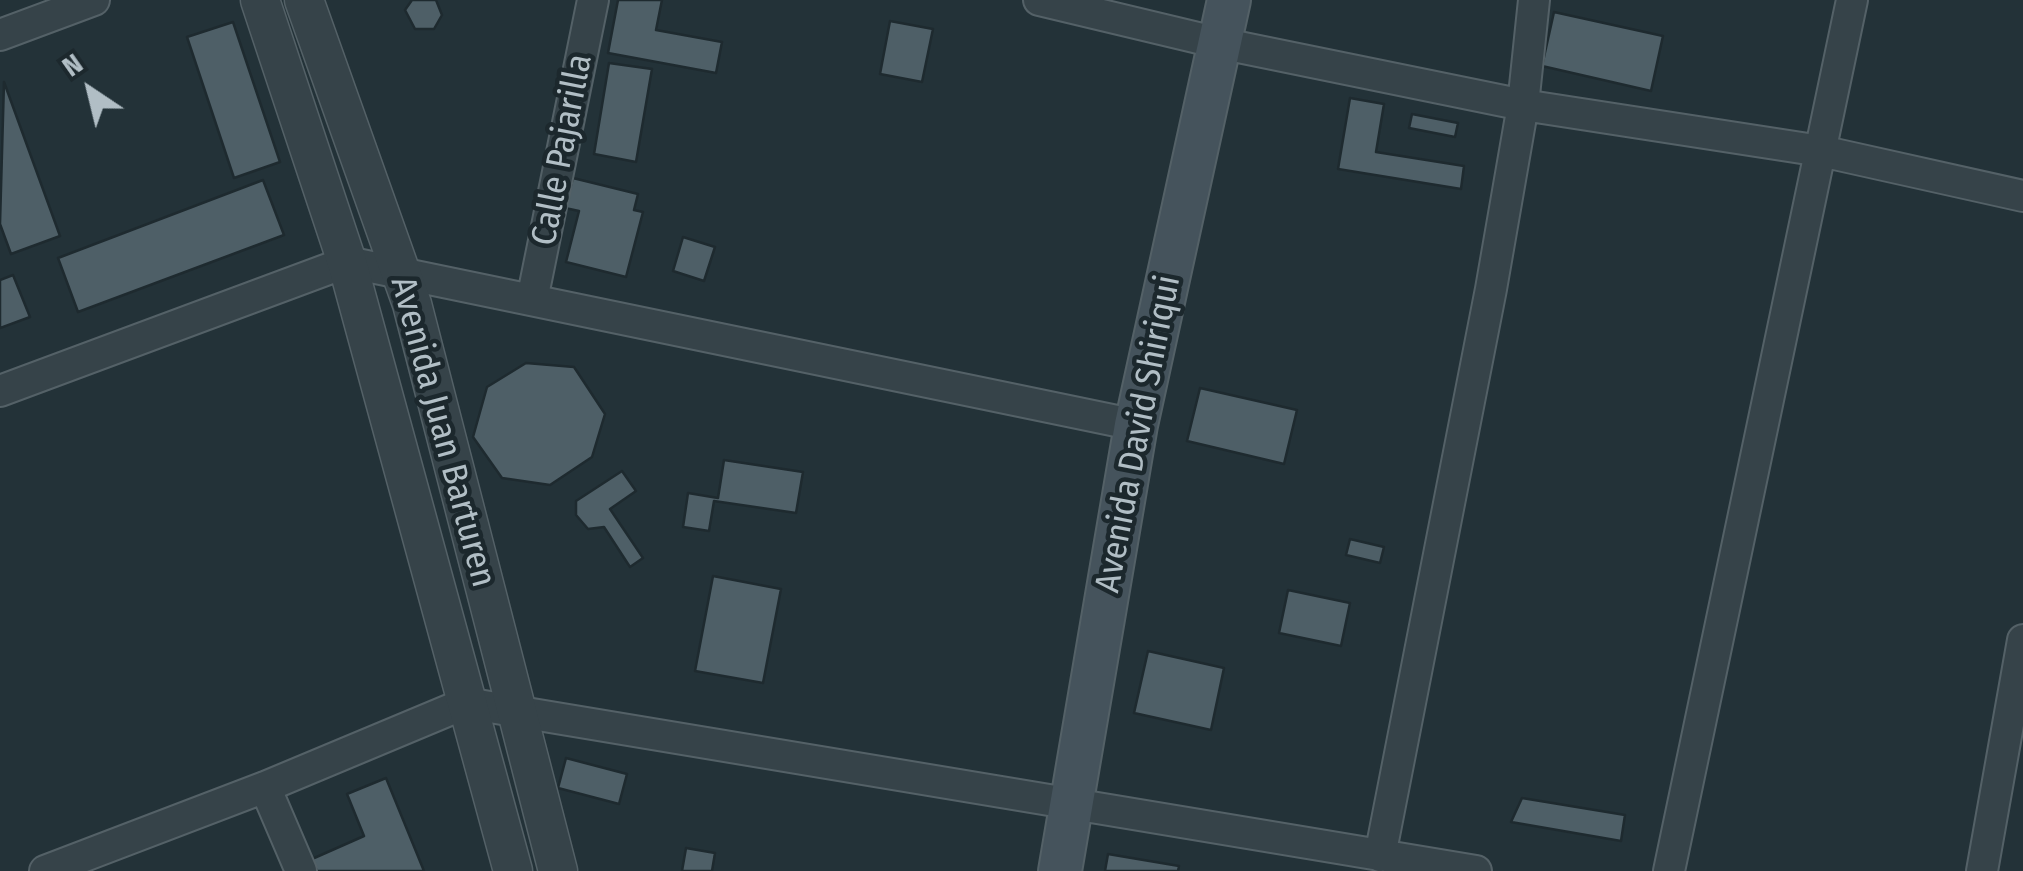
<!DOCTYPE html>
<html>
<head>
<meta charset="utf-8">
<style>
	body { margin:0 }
	#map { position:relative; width:2023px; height:871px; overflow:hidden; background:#233238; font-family:"Fira Sans Condensed",sans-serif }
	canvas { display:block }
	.north { position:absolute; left:40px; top:40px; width:100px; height:100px; -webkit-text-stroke:8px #1c282d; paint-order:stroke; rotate:325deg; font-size:28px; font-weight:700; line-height:40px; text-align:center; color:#b1bec5 }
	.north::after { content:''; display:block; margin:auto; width:35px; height:45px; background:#b1bec5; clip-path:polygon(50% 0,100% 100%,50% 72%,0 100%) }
</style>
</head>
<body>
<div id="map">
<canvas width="2023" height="871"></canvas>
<div class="north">N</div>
</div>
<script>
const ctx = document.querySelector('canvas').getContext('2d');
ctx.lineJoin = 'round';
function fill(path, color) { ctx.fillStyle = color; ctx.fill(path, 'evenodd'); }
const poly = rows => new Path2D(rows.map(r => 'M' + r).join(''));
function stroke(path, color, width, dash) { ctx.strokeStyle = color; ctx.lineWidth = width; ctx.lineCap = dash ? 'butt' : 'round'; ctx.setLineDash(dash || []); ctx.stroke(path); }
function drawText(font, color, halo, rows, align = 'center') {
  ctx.font = font + ' "Fira Sans Condensed",sans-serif'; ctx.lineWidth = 9; ctx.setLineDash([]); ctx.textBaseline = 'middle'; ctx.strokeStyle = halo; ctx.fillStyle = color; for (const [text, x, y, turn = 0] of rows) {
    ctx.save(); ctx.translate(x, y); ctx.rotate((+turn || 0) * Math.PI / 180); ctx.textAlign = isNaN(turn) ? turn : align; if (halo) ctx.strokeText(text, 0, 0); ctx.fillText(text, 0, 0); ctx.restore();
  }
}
const building = poly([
	[412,0,436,0,442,15,434,29,415,29,405,10,412,0],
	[618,0,662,0,656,30,722,42,716,73,608,53,618,0],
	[1554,12,1663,36,1651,91,1542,66,1554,12],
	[890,21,933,29,922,82,880,74,890,21],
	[233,22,280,162,234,178,187,37,233,22],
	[609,63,652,69,636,162,594,154,609,63],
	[4,82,60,236,11,254,0,224,4,82],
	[1350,98,1384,104,1376,152,1464,166,1461,189,1338,169,1350,98],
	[1412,114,1458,123,1455,137,1409,128,1412,114],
	[573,178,638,194,634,210,643,212,626,277,566,262,579,211,565,208,573,178],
	[263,180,284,235,78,312,58,258,263,180],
	[683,237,715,247,704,281,673,271,683,237],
	[13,275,30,317,0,328,0,280,13,275],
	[526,363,574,367,605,414,592,457,550,485,502,478,473,437,487,387,526,363],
	[1200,388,1297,410,1284,464,1187,441,1200,388],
	[724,460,803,472,796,513,714,501,709,531,683,527,688,493,718,498,724,460],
	[622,471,636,491,610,509,643,558,630,567,604,527,588,529,576,515,576,501,622,471],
	[1350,539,1384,547,1380,563,1346,555,1350,539],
	[713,576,781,589,763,683,695,671,713,576],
	[1288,590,1350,603,1341,646,1279,633,1288,590],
	[1148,651,1224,668,1211,730,1134,713,1148,651],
	[566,758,627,774,619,804,558,788,566,758],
	[386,778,424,871,317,871,312,859,364,836,347,794,386,778],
	[1522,798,1625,815,1621,841,1511,822,1522,798],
	[686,848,715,853,712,871,682,871,686,848],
	[1108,854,1179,866,1178,871,1105,871,1108,854]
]);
fill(building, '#4e5f67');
stroke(building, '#1e2a2f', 2.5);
const minor = poly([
	[1039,0,1219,43,1523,105,1821,151,2023,196],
	[0,35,94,0],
	[532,300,593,0],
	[0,391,347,262,1136,425],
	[265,787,301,871],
	[1380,856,1491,289,1523,105,1534,0],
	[45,871,265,787,466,703,1476,871],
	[1669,871,1852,0],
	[1982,871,2023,640]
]);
const tertiary = poly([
	[260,0,347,262,513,871],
	[304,0,412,304,558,871]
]);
const secondary = poly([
	[1060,871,1136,425,1229,0]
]);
stroke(minor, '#546167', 34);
stroke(tertiary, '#546167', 41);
stroke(secondary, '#546167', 46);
stroke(minor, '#364349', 30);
stroke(tertiary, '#364349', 38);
stroke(secondary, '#45535c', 42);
drawText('35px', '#b1bec5', '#1c282d', [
	["Calle Pajarilla",563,150,-79],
	["Avenida Juan Barturen",442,432,75],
	["Avenida David Shiriqui",1139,434,-79]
]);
</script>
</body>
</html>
